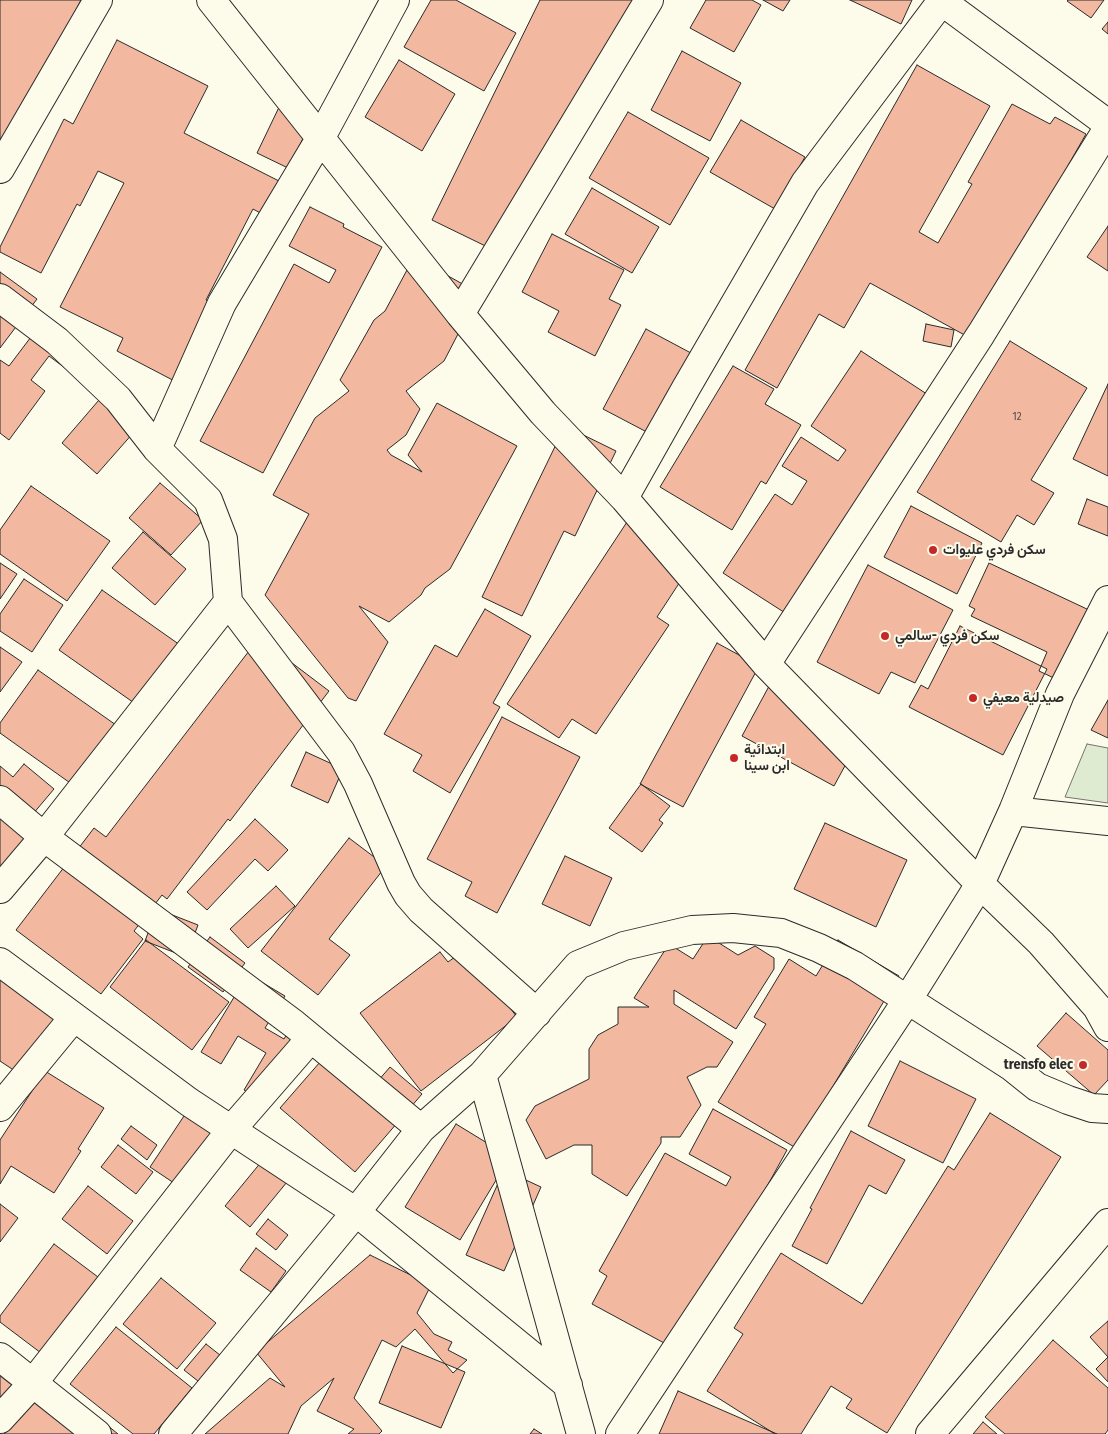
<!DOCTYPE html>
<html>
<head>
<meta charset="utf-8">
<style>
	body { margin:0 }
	canvas { display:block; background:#fdfbea }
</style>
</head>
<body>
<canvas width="1108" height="1434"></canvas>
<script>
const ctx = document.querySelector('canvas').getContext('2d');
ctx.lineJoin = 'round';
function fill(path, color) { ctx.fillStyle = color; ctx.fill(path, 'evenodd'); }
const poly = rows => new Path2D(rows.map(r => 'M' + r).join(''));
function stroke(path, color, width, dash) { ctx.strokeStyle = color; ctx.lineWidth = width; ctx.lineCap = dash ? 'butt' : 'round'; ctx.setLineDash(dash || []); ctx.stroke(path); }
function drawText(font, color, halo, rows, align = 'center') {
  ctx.font = font + ' "Fira Sans Condensed",Vazirmatn,sans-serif'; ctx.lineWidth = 4; ctx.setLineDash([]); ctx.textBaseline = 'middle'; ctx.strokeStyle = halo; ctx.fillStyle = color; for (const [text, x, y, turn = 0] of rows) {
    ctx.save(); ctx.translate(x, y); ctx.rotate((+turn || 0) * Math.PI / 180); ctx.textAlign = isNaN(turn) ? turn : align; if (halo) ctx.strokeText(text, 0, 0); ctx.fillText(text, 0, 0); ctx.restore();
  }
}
const green = poly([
	[1087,744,1108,748,1108,803,1065,797,1087,744]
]);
fill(green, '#deebd1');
stroke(green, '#74746e', 1);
const building = poly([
	[0,0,81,0,15,136,0,139,0,0],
	[431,0,456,0,516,33,484,91,404,47,431,0],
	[540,0,646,0,506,256,432,220,540,0],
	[706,0,752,0,761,5,734,52,690,28,706,0],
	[763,0,790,0,783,11,763,0],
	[850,0,912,0,901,24,850,0],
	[1068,0,1104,0,1091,18,1067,1,1068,0],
	[1108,22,1108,34,1102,29,1108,22],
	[117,40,208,86,184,133,281,182,264,215,253,209,206,300,226,310,186,387,117,351,123,338,60,307,124,183,98,171,80,206,77,204,41,273,0,252,0,247,64,119,73,124,117,40],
	[682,51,741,83,710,141,651,110,682,51],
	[399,60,455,94,422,151,365,117,399,60],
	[917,65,990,106,919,232,938,243,972,184,968,182,1012,104,1050,124,1055,117,1086,134,970,338,870,283,844,328,819,314,777,388,745,370,917,65],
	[282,101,314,117,288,168,257,153,282,101],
	[628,112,709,158,670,225,589,178,628,112],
	[741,120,805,157,775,209,710,172,741,120],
	[592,188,659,227,632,273,565,234,592,188],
	[310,207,344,224,343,227,382,247,263,473,200,441,294,264,329,283,336,270,289,246,310,207],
	[1108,226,1108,271,1087,257,1108,226],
	[552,234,624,270,609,299,621,305,595,356,548,332,559,311,522,292,552,234],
	[414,257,468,287,448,322,458,334,444,361,406,391,420,409,406,435,387,450,391,455,422,472,408,455,437,403,517,446,450,569,425,588,421,595,389,622,359,606,388,642,356,701,348,698,265,595,309,514,273,495,315,418,349,391,340,380,374,320,385,311,414,257],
	[0,272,37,299,0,348,0,272],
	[926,324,954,330,951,347,923,341,926,324],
	[40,325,69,371,49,356,31,380,45,391,9,440,0,433,0,360,9,366,40,325],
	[646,329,704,360,662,440,603,409,646,329],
	[1010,341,1087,388,1031,480,1054,493,1034,525,1017,515,1001,542,917,492,1010,341],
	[861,351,936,400,793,618,723,573,775,494,792,505,807,481,782,466,801,437,838,461,846,450,811,426,861,351],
	[733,366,774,389,765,404,801,425,766,484,761,481,732,530,660,487,733,366],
	[1108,384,1108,476,1073,459,1108,384],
	[99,400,134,432,97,474,62,443,99,400],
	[565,426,616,451,575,536,564,531,522,616,482,597,565,426],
	[160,483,203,520,171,555,129,518,160,483],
	[31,486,110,541,67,601,0,554,0,530,31,486],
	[1087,499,1108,507,1108,536,1078,524,1087,499],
	[911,506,982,543,957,594,884,557,911,506],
	[627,522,691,565,657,617,669,625,596,734,572,719,559,738,507,704,627,522],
	[143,532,186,569,155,605,112,568,143,532],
	[0,563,17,574,0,599,0,563],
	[989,563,1089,610,1056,679,1039,671,1047,652,971,616,975,609,969,606,989,563],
	[868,565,953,610,915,683,891,672,879,694,817,662,868,565],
	[24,579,63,605,32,652,0,631,0,614,24,579],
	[102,590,180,645,137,705,59,650,102,590],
	[485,609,531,636,493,703,500,707,450,793,413,771,422,755,384,734,435,645,457,657,485,609],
	[960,626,1047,669,1003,755,909,707,921,685,928,689,960,626],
	[259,638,329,691,230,821,228,819,167,899,162,895,134,931,143,939,101,994,16,930,94,828,106,837,259,638],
	[717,643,759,666,683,807,640,784,717,643],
	[0,647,22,662,0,692,0,647],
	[38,670,116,725,73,785,0,733,0,723,38,670],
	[774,677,818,701,805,725,853,751,834,786,742,736,774,677],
	[1108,700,1108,738,1091,730,1108,700],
	[502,717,580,757,497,913,465,896,472,882,427,859,502,717],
	[306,752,343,769,328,803,291,786,306,752],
	[24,764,54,789,27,821,38,830,0,876,0,766,13,777,24,764],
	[641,784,670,806,659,820,663,823,642,852,609,828,641,784],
	[255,819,288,850,268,871,255,859,207,910,187,892,255,819],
	[825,823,907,860,876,927,794,889,825,823],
	[349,838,386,866,329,939,350,955,318,995,261,951,349,838],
	[565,856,612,878,590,926,542,904,565,856],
	[276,886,295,906,248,948,230,929,276,886],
	[157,909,198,925,186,957,145,941,157,909],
	[708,936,738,955,755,946,774,958,774,969,736,1029,674,990,674,1004,733,1042,717,1067,707,1067,687,1077,701,1105,680,1137,661,1137,661,1143,627,1196,592,1174,592,1145,574,1145,546,1159,526,1120,535,1106,589,1079,589,1049,598,1035,618,1024,618,1007,649,1007,634,998,669,944,693,959,708,936],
	[210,937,245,963,223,992,188,967,210,937],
	[146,940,229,1002,192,1050,110,987,146,940],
	[838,940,899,976,796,1148,718,1102,766,1024,754,1017,789,959,816,976,838,940],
	[440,952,448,962,459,954,479,968,517,1017,421,1091,360,1013,440,952],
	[0,969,61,1012,18,1073,0,1061,0,969],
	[248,974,285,996,265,1028,284,1039,297,1016,309,1023,263,1101,244,1090,266,1053,238,1036,221,1064,201,1052,248,974],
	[1066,1013,1108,1050,1108,1080,1094,1095,1037,1046,1066,1013],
	[334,1046,377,1082,390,1067,422,1094,355,1172,280,1108,334,1046],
	[900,1061,976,1099,943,1163,868,1126,900,1061],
	[45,1071,104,1108,78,1149,81,1151,54,1193,11,1166,0,1184,0,1140,45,1071],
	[713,1109,787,1150,677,1350,592,1304,607,1276,599,1271,665,1153,726,1186,731,1177,689,1154,713,1109],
	[188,1110,218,1130,180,1187,150,1167,188,1110],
	[990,1113,1061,1157,887,1433,846,1408,852,1399,831,1386,801,1434,775,1434,707,1391,743,1334,734,1328,781,1253,862,1304,948,1166,954,1170,990,1113],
	[456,1124,510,1157,460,1240,405,1207,456,1124],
	[131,1126,157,1145,147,1160,121,1139,131,1126],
	[851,1131,905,1160,886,1194,869,1185,827,1264,792,1246,812,1209,810,1208,851,1131],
	[118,1145,153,1172,136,1194,101,1167,118,1145],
	[262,1161,287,1182,250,1227,225,1206,262,1161],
	[504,1170,541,1187,504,1271,466,1255,504,1170],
	[88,1186,133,1221,107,1254,62,1219,88,1186],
	[0,1204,18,1218,0,1242,0,1204],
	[268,1219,288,1235,276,1250,256,1234,268,1219],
	[54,1244,98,1277,41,1353,0,1322,0,1316,54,1244],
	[256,1248,286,1271,271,1292,240,1270,256,1248],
	[370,1255,431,1285,417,1313,434,1334,452,1342,448,1350,467,1360,453,1373,415,1329,396,1347,382,1340,354,1398,382,1431,379,1434,348,1434,354,1429,317,1411,334,1378,301,1406,288,1434,205,1434,270,1378,285,1387,256,1352,370,1255],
	[161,1278,216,1323,177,1369,123,1324,161,1278],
	[1108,1321,1108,1357,1090,1337,1108,1321],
	[116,1327,192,1388,154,1434,133,1434,70,1384,116,1327],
	[1053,1340,1108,1388,1108,1430,1105,1434,1005,1434,985,1417,1053,1340],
	[206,1344,225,1359,203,1385,184,1370,206,1344],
	[402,1346,465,1372,441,1428,379,1403,402,1346],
	[0,1357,21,1376,0,1399,0,1357],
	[1108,1357,1108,1382,1096,1369,1108,1357],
	[49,1378,118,1434,4,1434,49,1378],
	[678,1391,777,1434,659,1434,678,1391],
	[983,1422,997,1434,973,1434,983,1422],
	[534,1429,542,1434,530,1434,534,1429]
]);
fill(building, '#f2b8a0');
stroke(building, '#2b2b2b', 1);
const minor = poly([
	[211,0,460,314,543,413,624,498,766,664,980,884,1041,943,1097,1007,1108,1027],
	[940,0,1108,124],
	[0,169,98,0],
	[0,298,57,341,118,399,157,449,208,500,223,539,228,602,341,752,358,784,401,883,408,895,421,910,537,1013],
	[460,314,649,0],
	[157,449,222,303,320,139,395,0],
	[624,498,686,388,805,183,941,2],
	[766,664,981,334,1108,128],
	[0,800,44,837,294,1024,421,1129],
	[1013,811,1108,821],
	[0,889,44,837,228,602],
	[0,962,189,1102,356,1212,568,1385],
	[482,1075,581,1434],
	[0,1107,74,1017],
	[0,1357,97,1434],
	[0,1419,33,1383,231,1130,311,1038],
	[173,1434,356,1212,421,1129,482,1075,578,965,624,946,692,930,733,928,781,933,819,948,855,966,1012,1067,1037,1087,1068,1100,1092,1108,1108,1109],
	[620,1434,908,999,980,884,1013,811,1060,694,1108,600],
	[930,1434,1108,1223]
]);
stroke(minor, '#2b2b2b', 30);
stroke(minor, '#fdfbea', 28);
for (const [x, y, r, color] of [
	[933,550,5,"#c62828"],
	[885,636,5,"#c62828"],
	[973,698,5,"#c62828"],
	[734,758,5,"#c62828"],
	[1083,1065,5,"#c62828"]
]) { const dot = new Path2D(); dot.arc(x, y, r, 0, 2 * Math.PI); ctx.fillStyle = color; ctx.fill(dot); stroke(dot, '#fdfbea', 2); }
drawText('11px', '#5d4e48', null, [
	["12",1017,417]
]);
drawText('bold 14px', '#2b2b2b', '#fdfbea', [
	["سكن فردي عليوات",943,550],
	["سكن فردي -سالمي",895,636],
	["صيدلية معيفي",983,698],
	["ابتدائية",744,750],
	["ابن سينا",744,766],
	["trensfo elec",1073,1065,"right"]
], 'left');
</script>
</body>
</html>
